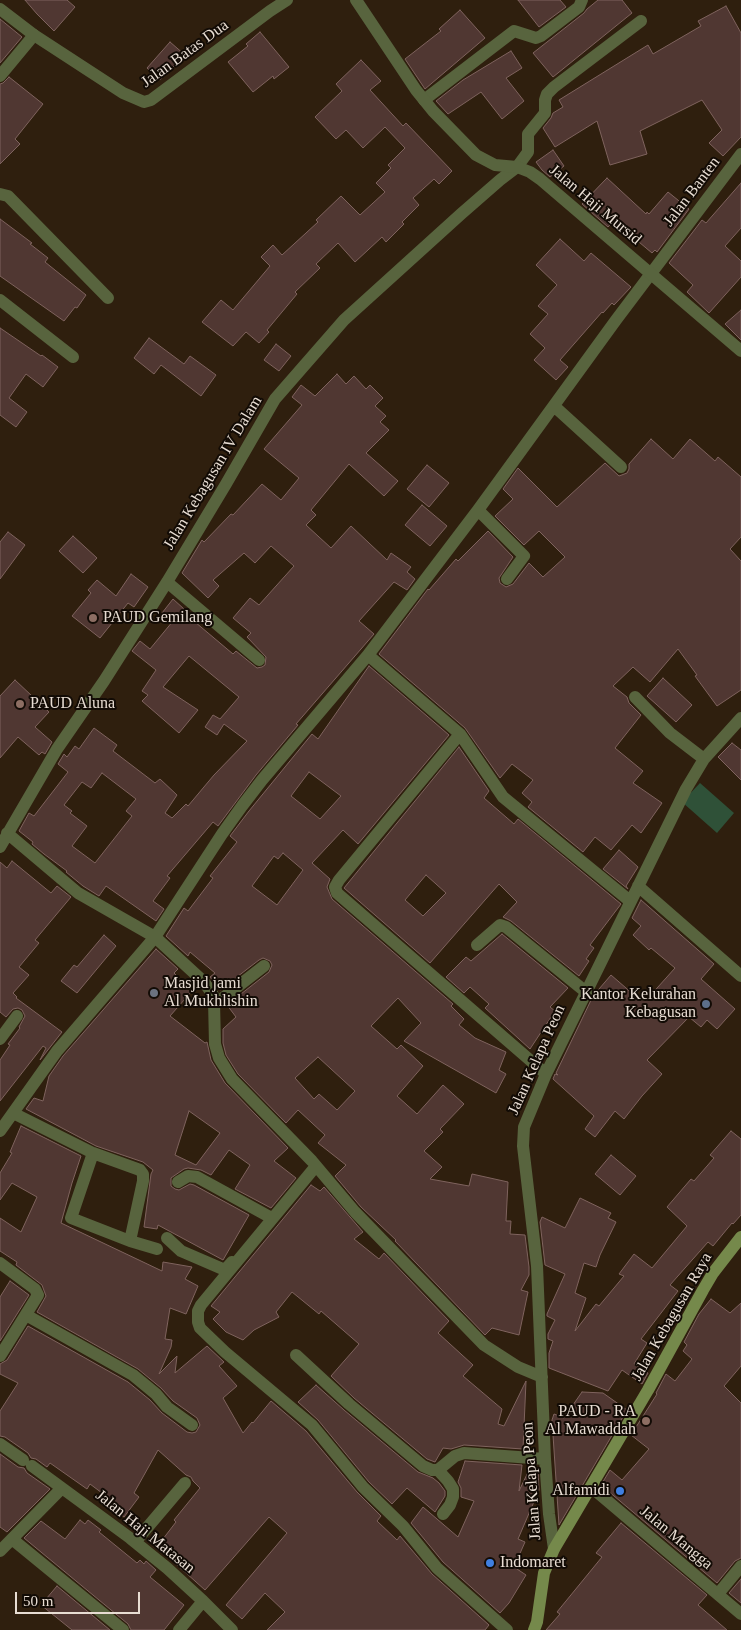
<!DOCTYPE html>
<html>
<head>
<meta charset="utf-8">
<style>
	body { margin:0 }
	#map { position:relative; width:741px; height:1630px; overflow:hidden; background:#2f1f0e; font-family:Georgia,serif }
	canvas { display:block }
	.scale { position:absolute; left:15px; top:1592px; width:125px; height:22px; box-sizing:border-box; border:2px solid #e8ddd3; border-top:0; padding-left:6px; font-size:15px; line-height:18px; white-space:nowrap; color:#e8ddd3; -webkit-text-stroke:4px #120b05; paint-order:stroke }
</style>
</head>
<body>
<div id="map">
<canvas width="741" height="1630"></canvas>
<div class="scale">50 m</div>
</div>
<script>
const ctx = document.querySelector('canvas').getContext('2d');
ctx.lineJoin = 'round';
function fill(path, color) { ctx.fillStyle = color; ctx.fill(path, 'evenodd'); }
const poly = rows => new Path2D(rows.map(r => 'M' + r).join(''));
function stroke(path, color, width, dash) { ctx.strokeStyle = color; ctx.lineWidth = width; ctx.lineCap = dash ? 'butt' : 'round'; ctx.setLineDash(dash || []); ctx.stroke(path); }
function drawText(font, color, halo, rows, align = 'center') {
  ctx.font = font + ' Georgia,serif'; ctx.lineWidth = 4; ctx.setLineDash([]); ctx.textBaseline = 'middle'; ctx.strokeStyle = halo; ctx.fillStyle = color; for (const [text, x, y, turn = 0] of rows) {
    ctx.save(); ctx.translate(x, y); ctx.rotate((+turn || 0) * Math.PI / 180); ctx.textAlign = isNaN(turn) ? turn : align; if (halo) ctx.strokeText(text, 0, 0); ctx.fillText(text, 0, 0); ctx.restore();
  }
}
fill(poly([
	[700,783,734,813,717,833,682,802]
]), '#2f5138');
const building = poly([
	[25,0,67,0,75,7,54,31,37,14,25,0],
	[518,0,560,0,566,7,539,27,518,0],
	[598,0,622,0,632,13,553,77,533,53,584,13,587,9,598,0],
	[726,6,741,33,741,137,723,156,709,143,722,130,702,100,640,131,647,154,610,165,597,121,555,147,543,128,551,118,553,113,563,107,559,100,648,45,653,54,701,26,698,21,726,6],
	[460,10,485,38,425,89,405,59,441,31,439,29,460,10],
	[0,19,22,37,0,63,0,19],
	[260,32,289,67,274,79,273,76,253,92,228,62,248,46,246,44,260,32],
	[170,42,185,55,160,80,147,68,170,42],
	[511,51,522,68,506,78,524,101,502,119,481,92,448,114,436,101,463,80,511,51],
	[361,60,381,81,370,90,403,126,406,123,452,171,439,184,434,179,413,198,419,205,402,222,404,224,386,242,382,237,355,262,338,243,316,264,320,268,295,292,297,294,267,330,269,332,259,343,246,332,233,346,202,322,221,300,233,310,270,266,261,257,273,245,282,255,318,222,316,220,341,196,360,215,385,192,376,183,391,168,388,165,405,148,385,127,363,148,346,130,336,139,315,117,342,91,336,84,361,60],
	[9,77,43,104,15,139,20,144,0,164,0,84,3,83,9,77],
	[553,150,564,166,550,177,542,170,536,162,553,150],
	[607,178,646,214,647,212,649,214,668,192,689,209,657,252,655,250,652,253,614,221,608,227,582,204,607,178],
	[741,183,741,228,725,246,741,261,741,277,709,313,687,292,693,285,669,263,702,220,706,223,741,183],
	[0,219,32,243,30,244,48,258,45,262,86,295,77,308,75,307,64,321,0,276,0,219],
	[560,239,584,261,591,253,631,287,614,305,612,303,603,313,602,312,560,360,568,367,556,380,534,360,545,348,530,334,548,314,538,306,557,285,536,265,560,239],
	[741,310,741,340,725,324,741,310],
	[0,328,41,356,42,355,58,367,43,387,26,374,9,398,27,412,16,427,0,415,0,328],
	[149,338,184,364,190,356,216,375,201,396,161,365,154,374,134,358,149,338],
	[276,344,291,356,279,371,264,360,276,344],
	[337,374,346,384,354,376,366,389,370,385,383,398,375,406,386,416,380,422,389,430,366,453,398,481,384,496,349,464,311,510,316,515,306,525,331,548,351,526,387,560,391,553,411,567,407,572,415,579,407,590,394,582,359,621,374,634,296,724,298,725,256,775,218,826,213,822,167,876,170,878,153,901,164,909,156,921,106,886,99,896,83,886,66,872,67,871,44,854,32,844,33,842,19,831,29,813,34,816,68,772,58,764,64,754,67,757,75,746,79,749,94,728,117,745,113,751,155,783,160,779,177,795,165,813,172,818,186,804,188,806,214,775,247,741,224,724,217,735,205,727,213,715,220,719,239,697,189,656,163,687,198,710,179,733,142,701,148,695,142,691,156,670,132,651,140,641,150,649,173,621,162,613,173,599,184,609,182,611,233,654,236,651,257,668,262,667,265,665,266,657,247,637,251,633,233,618,250,598,259,605,294,566,271,546,255,563,244,553,213,580,219,586,208,598,182,573,202,540,204,542,231,514,233,515,262,484,281,500,299,478,264,449,302,405,292,397,301,385,315,396,337,374],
	[102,773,136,799,126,811,132,816,95,863,72,846,87,826,70,813,72,811,64,805,82,782,91,788,102,773],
	[651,439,673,459,690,439,715,461,718,457,741,477,741,537,730,549,741,561,741,690,717,706,695,676,697,675,678,649,650,682,633,667,613,686,627,697,629,703,641,715,615,748,643,771,633,783,662,803,641,833,632,825,611,850,595,837,583,852,528,807,532,802,522,793,533,780,512,764,500,778,465,728,379,654,428,589,429,590,456,559,458,561,488,531,513,557,499,578,500,583,506,587,513,584,529,563,543,577,565,557,539,531,524,545,495,516,513,499,503,489,518,468,557,507,605,463,619,476,627,473,629,469,629,464,651,439],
	[427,465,449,483,429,507,407,489,427,465],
	[422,505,447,526,430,546,405,525,422,505],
	[8,532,25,545,0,579,0,542,8,532],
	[73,536,97,558,83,573,59,551,73,536],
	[131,574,148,587,134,607,128,603,100,638,72,616,91,593,88,590,97,580,116,596,131,574],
	[369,666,449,735,358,844,343,830,312,863,330,879,327,887,332,899,453,1004,451,1006,464,1019,459,1025,475,1038,506,1052,499,1070,506,1074,496,1093,404,1041,421,1023,398,998,371,1026,397,1049,401,1045,423,1066,397,1096,417,1114,443,1085,464,1104,440,1129,443,1132,424,1151,442,1167,430,1179,469,1186,472,1174,508,1182,506,1221,511,1221,510,1234,525,1235,529,1267,529,1275,521,1290,528,1292,519,1335,492,1328,485,1335,395,1241,396,1240,361,1207,335,1176,346,1165,318,1143,325,1135,298,1110,286,1123,238,1074,226,1055,223,1043,223,1029,236,1017,227,1005,269,972,272,965,270,961,263,958,259,960,220,990,210,977,215,973,190,952,188,956,166,936,184,908,188,911,213,878,210,876,237,842,230,836,249,811,312,734,318,739,369,666],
	[309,772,341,796,320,819,291,796,309,772],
	[283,853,303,870,277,905,252,886,274,856,278,859,283,853],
	[318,1057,355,1091,337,1110,319,1094,314,1099,295,1078,318,1057],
	[663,678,692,705,676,722,647,696,663,678],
	[15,680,49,712,35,727,52,742,45,754,42,752,39,755,18,737,0,758,0,696,15,680],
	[732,743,741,750,741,780,718,757,732,743],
	[459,747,489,791,484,798,514,824,518,819,621,904,590,945,594,948,586,959,589,961,579,976,511,921,503,917,517,902,499,884,430,963,344,888,459,747],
	[426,875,446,893,423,916,405,900,426,875],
	[619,850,638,867,626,886,628,889,603,869,619,850],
	[12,861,51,893,57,886,71,897,35,940,39,943,19,967,29,975,13,993,17,997,16,998,62,1032,40,1060,46,1048,43,1046,0,1101,0,1060,10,1045,8,1044,20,1028,19,1027,25,1016,22,1010,18,1008,13,1009,6,1017,0,1012,0,862,7,868,12,861],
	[641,900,714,964,701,979,735,1009,717,1029,707,1020,701,1027,689,1017,647,1060,662,1074,642,1096,624,1119,615,1111,595,1137,585,1129,594,1116,553,1079,555,1074,558,1075,556,1073,593,996,611,975,641,1001,646,995,649,997,675,968,651,948,649,950,633,935,641,926,632,918,641,900],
	[502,934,568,988,550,1007,555,1011,530,1049,485,1008,489,1004,470,987,464,993,446,977,466,957,471,961,502,934],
	[104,935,116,946,77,993,61,981,74,965,77,967,104,935],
	[156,949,178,969,174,973,192,991,170,1016,205,1043,207,1042,211,1060,225,1083,288,1148,274,1161,296,1178,271,1208,235,1189,250,1165,229,1150,211,1175,201,1170,188,1168,184,1169,171,1178,171,1186,175,1189,179,1190,190,1184,194,1185,249,1215,223,1260,158,1225,157,1229,144,1227,151,1174,153,1170,143,1162,96,1146,26,1109,34,1098,43,1101,49,1076,63,1056,156,949],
	[189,1111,220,1133,196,1165,175,1155,189,1111],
	[21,1126,81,1156,72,1183,61,1223,162,1271,163,1262,192,1267,185,1279,198,1286,186,1314,170,1308,165,1339,172,1340,171,1347,159,1374,177,1356,175,1373,207,1346,224,1362,219,1366,237,1386,223,1398,243,1433,252,1422,253,1423,271,1401,306,1431,357,1492,381,1516,377,1521,397,1540,400,1536,432,1574,489,1625,485,1630,267,1630,285,1612,265,1593,242,1619,226,1605,287,1533,269,1517,205,1590,167,1556,156,1548,176,1522,174,1520,200,1488,193,1481,191,1477,186,1475,158,1450,134,1493,139,1497,124,1517,111,1507,114,1502,90,1484,87,1489,50,1463,47,1467,36,1459,31,1458,28,1453,5,1437,0,1436,0,1411,18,1383,0,1374,0,1364,7,1360,28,1326,128,1382,150,1400,162,1413,187,1432,192,1433,196,1432,200,1425,197,1418,173,1401,161,1388,138,1369,37,1312,46,1296,42,1285,16,1265,17,1262,0,1251,0,1218,21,1232,37,1197,12,1183,0,1200,0,1173,12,1153,10,1152,21,1126],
	[731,1131,741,1139,741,1215,733,1224,732,1223,713,1246,708,1242,670,1285,678,1291,641,1339,647,1343,634,1364,648,1373,642,1384,622,1370,608,1391,549,1368,549,1353,553,1341,548,1339,548,1334,555,1320,547,1316,547,1314,565,1274,545,1265,540,1222,542,1217,565,1228,580,1198,611,1213,608,1218,616,1222,600,1255,596,1267,584,1263,575,1293,586,1298,575,1331,596,1304,599,1306,624,1276,619,1274,634,1254,652,1268,687,1226,667,1207,691,1179,694,1181,714,1158,710,1155,731,1131],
	[611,1155,636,1176,620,1195,595,1174,611,1155],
	[311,1185,320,1191,324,1187,363,1232,354,1239,379,1259,384,1253,449,1321,438,1333,473,1365,463,1376,502,1409,498,1424,504,1426,526,1381,523,1449,464,1445,451,1449,443,1448,435,1462,427,1459,354,1398,331,1376,359,1344,321,1311,319,1314,292,1292,276,1312,279,1317,254,1330,243,1340,226,1332,213,1319,220,1312,211,1306,311,1185],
	[10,1281,29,1295,0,1341,0,1297,10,1281],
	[711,1299,730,1313,741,1303,741,1366,724,1386,741,1403,741,1558,735,1561,717,1583,601,1485,610,1470,622,1480,649,1449,631,1435,657,1394,656,1393,666,1374,675,1381,692,1359,683,1351,687,1345,684,1342,699,1314,711,1299],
	[316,1385,344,1410,418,1472,433,1478,439,1483,445,1491,445,1496,435,1512,407,1488,392,1504,369,1482,318,1420,298,1402,316,1385],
	[582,1392,603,1393,627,1410,559,1525,552,1420,554,1414,564,1418,567,1411,568,1412,582,1392],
	[0,1454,18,1467,24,1468,27,1473,50,1489,7,1532,0,1527,0,1454],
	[465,1461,522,1465,519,1491,530,1468,538,1469,539,1490,518,1539,525,1542,514,1567,526,1575,509,1603,500,1613,443,1562,411,1523,423,1507,458,1537,474,1501,461,1497,461,1488,458,1482,465,1461],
	[80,1520,85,1524,88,1520,101,1530,99,1532,137,1563,140,1560,144,1564,146,1561,156,1570,150,1577,184,1605,164,1630,131,1630,128,1624,24,1538,41,1521,65,1539,80,1520],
	[621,1523,707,1595,698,1605,727,1630,546,1630,560,1614,557,1612,602,1557,596,1553,621,1523],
	[741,1579,741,1603,729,1593,741,1579],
	[57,1586,110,1630,72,1630,41,1605,57,1586]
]);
fill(building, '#503732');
stroke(building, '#7f635e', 1);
stroke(poly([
	[0,76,34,35],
	[424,100,514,31,536,38,541,36,579,7,582,0],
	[0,194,8,196,108,298],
	[0,300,73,357],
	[554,406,621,467],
	[478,510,524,556,507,579],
	[167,582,259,660],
	[368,655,460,734,503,797,630,901],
	[635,697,670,733,704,759],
	[460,734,339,880,335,887,337,893,546,1074],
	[7,833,78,893,155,937,204,982,213,995,214,1001,215,1044,219,1058,232,1079,312,1161,355,1212,484,1345,518,1367,542,1377],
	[0,847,57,749,104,681,167,582,226,484,275,399,344,320,461,214,500,180,517,167,528,152,528,134,545,113,545,100,547,94,554,87,641,21],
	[638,886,741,976],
	[477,945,500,925,506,927,586,992],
	[214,1005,264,966],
	[0,1039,17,1016],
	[13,1113,93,1153,140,1170,143,1174,143,1181,130,1241],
	[0,1131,57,1051,155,937,222,834,242,806,262,780,368,655,478,510,616,320,741,154],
	[93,1153,71,1218,130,1241,157,1249],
	[316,1166,201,1305,198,1311,198,1322,200,1328,225,1352,312,1425,363,1487,403,1526,437,1568,507,1630],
	[178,1182,188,1176,197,1177,268,1216],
	[167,1238,181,1251,225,1270,232,1262],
	[0,1263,35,1289,38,1295,0,1356],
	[26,1315,133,1375,156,1394,167,1407,192,1425],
	[296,1355,349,1404,423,1466,432,1470,438,1470,455,1456,464,1453,545,1459],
	[0,1444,23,1460],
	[32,1466,130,1538,167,1568,203,1601,232,1630],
	[438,1470,448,1481,453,1489,453,1497,450,1505,443,1514],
	[591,1487,741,1614],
	[12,1539,123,1630],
	[135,1542,185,1483],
	[554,1549,549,1514,545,1459,537,1266,523,1146,524,1127,546,1074,686,789,704,759,741,718],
	[0,1551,62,1488],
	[718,1594,741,1566],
	[179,1630,203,1601]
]), '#58643e', 12);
stroke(poly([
	[356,0,416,90,433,111,476,155,495,165,517,167,530,172,540,179,741,351],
	[0,9,34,35,123,93,144,102,151,100,270,11,287,0]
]), '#58643e', 12);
stroke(poly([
	[534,1630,537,1622,544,1573,554,1549,648,1390,703,1290,713,1273,741,1237]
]), '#75894b', 12);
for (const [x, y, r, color] of [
	[93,618,5,"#8d6e63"],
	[20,704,5,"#8d6e63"],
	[154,993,5,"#6b7280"],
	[706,1004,5,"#5c6f8a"],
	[646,1421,5,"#8d6e63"],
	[620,1491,5,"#3f7fe0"],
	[490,1563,5,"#3f7fe0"]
]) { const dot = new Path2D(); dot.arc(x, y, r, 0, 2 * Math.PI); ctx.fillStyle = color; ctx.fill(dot); stroke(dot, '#120b05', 2); }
drawText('16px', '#e8ddd3', '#120b05', [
	["Jalan Batas Dua",185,54,-36],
	["Jalan Banten",692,192,-53],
	["Jalan Haji Mursid",595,205,40],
	["Jalan Kebagusan IV Dalam",213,473,-59],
	["Jalan Kelapa Peon",537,1060,-66],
	["Jalan Kebagusan Raya",672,1317,-60],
	["Jalan Kelapa Peon",532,1481,-94],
	["Jalan Haji Matasan",145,1532,39],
	["Jalan Mangga",676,1538,40]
]);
drawText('16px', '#e8ddd3', '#120b05', [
	["PAUD Gemilang",103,618],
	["PAUD Aluna",30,704],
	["Masjid jami",164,984],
	["Al Mukhlishin",164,1002],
	["Kantor Kelurahan",696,995,"right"],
	["Kebagusan",696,1013,"right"],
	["PAUD - RA",636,1412,"right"],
	["Al Mawaddah",636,1430,"right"],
	["Alfamidi",610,1491,"right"],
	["Indomaret",500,1563]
], 'left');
</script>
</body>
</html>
